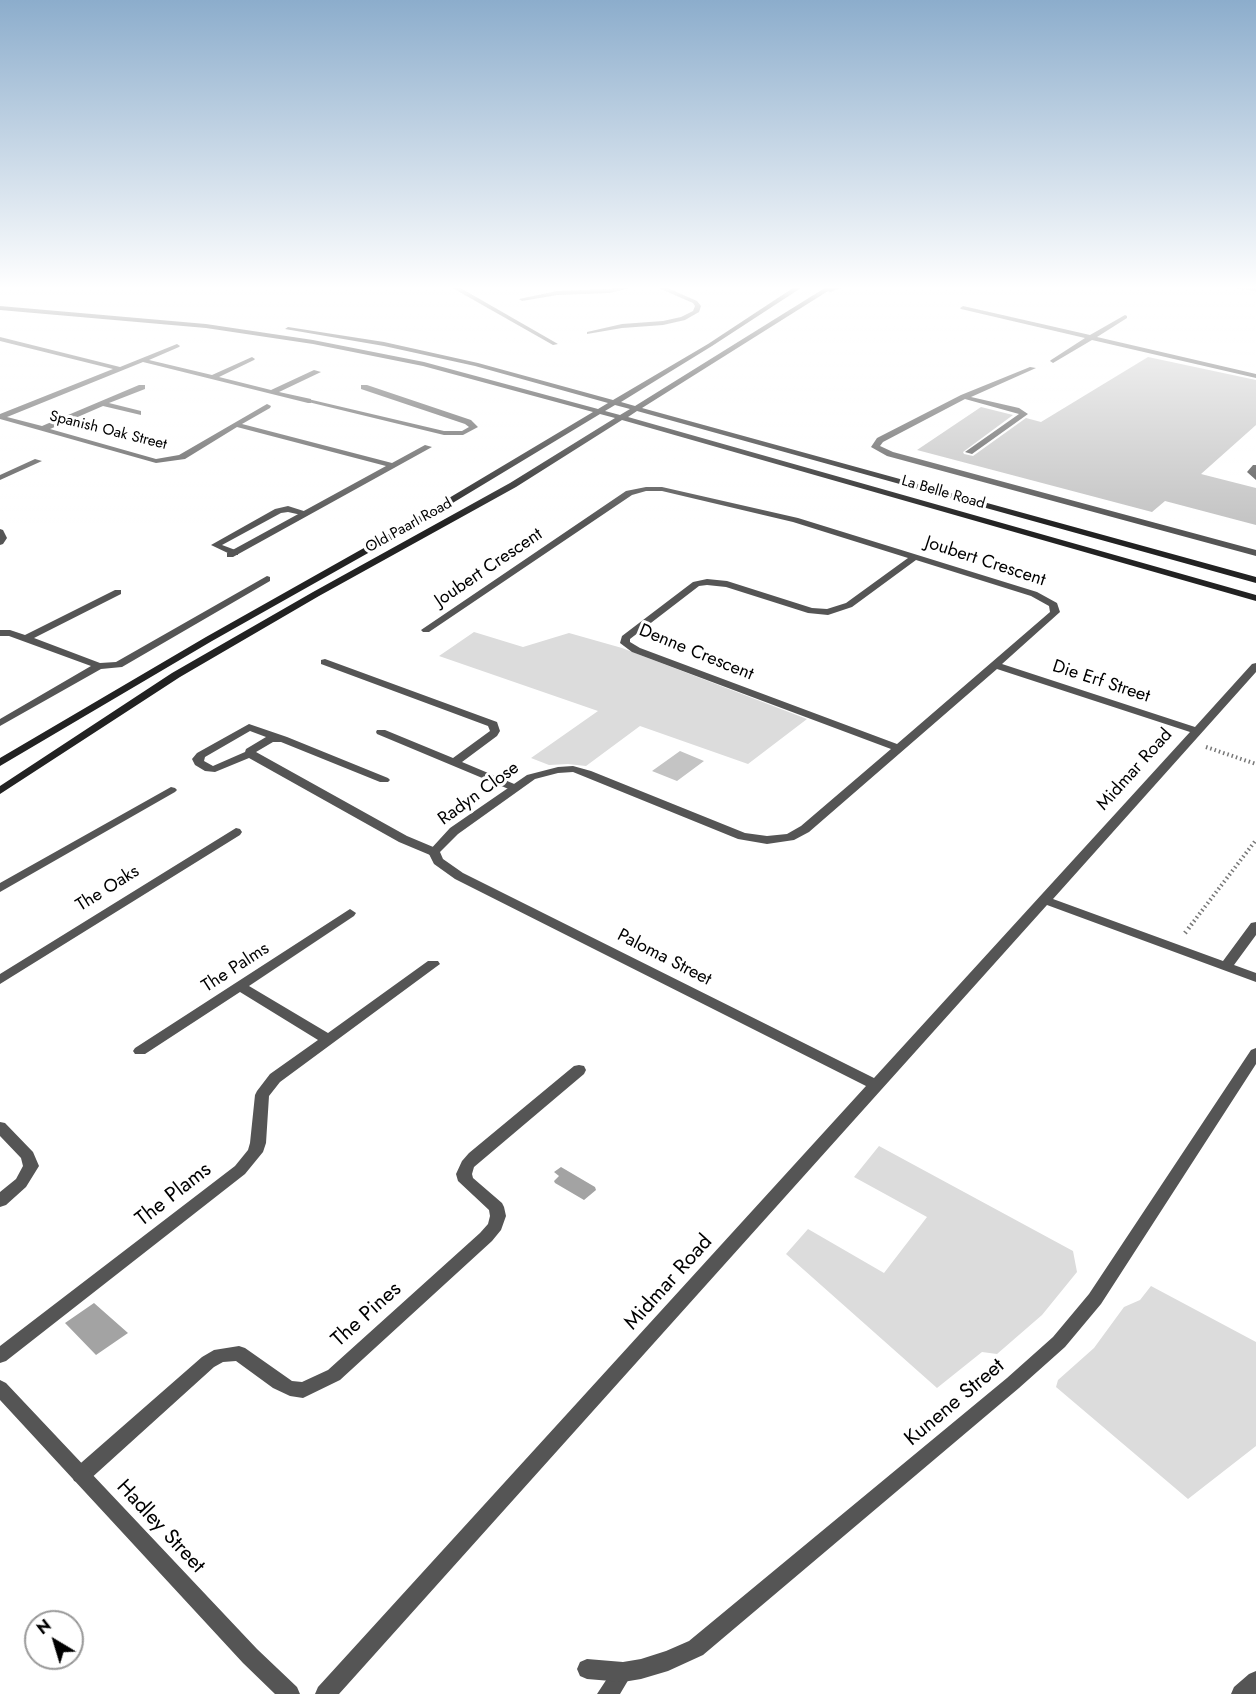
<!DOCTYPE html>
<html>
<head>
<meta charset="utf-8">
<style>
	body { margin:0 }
	#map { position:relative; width:1256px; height:1694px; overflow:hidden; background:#fff; font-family:Jost,sans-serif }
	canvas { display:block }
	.north { position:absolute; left:24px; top:1610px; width:60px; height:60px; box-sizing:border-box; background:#fff; border:2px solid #999; border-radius:50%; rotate:322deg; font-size:16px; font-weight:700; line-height:24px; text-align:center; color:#000 }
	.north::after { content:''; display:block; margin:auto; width:21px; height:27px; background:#000; clip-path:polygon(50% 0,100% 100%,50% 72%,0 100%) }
</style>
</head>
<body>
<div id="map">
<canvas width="1256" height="1694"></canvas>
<div class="north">N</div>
</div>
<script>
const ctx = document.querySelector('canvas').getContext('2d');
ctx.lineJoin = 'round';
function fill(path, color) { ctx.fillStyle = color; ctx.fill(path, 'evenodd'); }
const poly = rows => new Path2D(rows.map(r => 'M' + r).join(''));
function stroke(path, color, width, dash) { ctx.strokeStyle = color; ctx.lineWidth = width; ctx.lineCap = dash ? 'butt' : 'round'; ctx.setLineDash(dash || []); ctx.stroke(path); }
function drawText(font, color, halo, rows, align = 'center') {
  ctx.font = font + ' Jost,sans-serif'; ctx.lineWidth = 6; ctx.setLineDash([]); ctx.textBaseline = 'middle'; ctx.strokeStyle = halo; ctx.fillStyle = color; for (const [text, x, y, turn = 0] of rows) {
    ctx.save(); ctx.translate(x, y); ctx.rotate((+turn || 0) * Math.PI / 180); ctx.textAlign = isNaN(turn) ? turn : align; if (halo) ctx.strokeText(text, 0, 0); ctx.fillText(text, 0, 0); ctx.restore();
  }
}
fill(poly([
	[474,632,523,647,569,633,622,648,807,719,748,764,640,726,586,766,568,764,549,765,531,758,598,711,439,656],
	[879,1146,1073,1251,1077,1272,1042,1315,997,1354,982,1352,937,1388,786,1254,808,1229,884,1273,927,1217,854,1177],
	[1151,1286,1256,1342,1256,1446,1188,1499,1056,1387,1058,1380,1094,1348,1124,1307,1140,1300]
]), '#dcdcdc');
fill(poly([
	[561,1167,595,1187,596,1190,584,1200,555,1183,554,1181,559,1176,554,1172],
	[94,1303,128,1333,96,1355,65,1323]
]), '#a3a3a3');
stroke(poly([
	[1236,286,1256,289]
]), '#a3a3a3', 4.5);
fill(poly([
	[1148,357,1256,380,1256,425,1201,474,1256,488,1256,525,1165,501,1152,512,917,450,981,407,1013,415,963,452,964,454,973,456,1026,418,1041,422],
	[680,751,704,761,677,781,652,771]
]), '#c4c4c4');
const motorway = poly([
	[844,286,830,292,825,289,829,286,844,286]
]);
stroke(motorway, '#dbdbdb', 2);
stroke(poly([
	[1206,747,1256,764],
	[1191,925,1256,840]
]), '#777', 4, [1.5, 3]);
stroke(poly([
	[1185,933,1192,924]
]), '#777', 4.5, [1.5, 4]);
fill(poly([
	[963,306,1090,335,1125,315,1127,316,1127,318,1097,337,1256,374,1256,378,1092,340,1053,363,1050,361,1051,360,1085,338,961,309,960,308,963,306],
	[1030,367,1036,368,971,397,1019,408,1028,414,972,454,965,452,1019,414,965,399,883,442,880,446,893,452,1256,550,1256,556,887,456,871,447,877,438,961,395,1030,367],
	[361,385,367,385,471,420,478,427,463,435,444,435,304,401,308,399,444,431,462,431,469,427,465,424,361,389,361,385],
	[35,459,42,461,0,480,0,475,35,459],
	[1253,465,1256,465,1256,480,1247,472,1253,465],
	[288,506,310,513,306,516,288,512,281,513,222,545,238,551,238,555,232,555,211,545,275,509,288,506],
	[0,529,3,530,7,538,3,544,0,545,0,529],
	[325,659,497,722,500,731,497,736,462,762,519,786,521,788,519,790,511,790,377,734,376,732,377,730,385,730,453,758,490,731,488,726,321,664,321,660,325,659],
	[249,724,287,737,388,778,390,780,388,782,380,782,281,742,273,742,256,752,407,836,438,849,440,852,434,856,430,855,399,842,249,758,215,772,205,771,195,765,192,759,197,753,249,724],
	[250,731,266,737,246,749,245,752,213,766,204,761,205,757,250,731],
	[579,1065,584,1066,586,1070,584,1074,474,1167,472,1174,473,1178,502,1203,504,1207,506,1216,501,1230,492,1241,340,1380,303,1398,290,1396,273,1388,236,1361,223,1362,214,1367,88,1481,81,1483,74,1481,72,1475,74,1469,202,1357,214,1350,239,1346,245,1348,292,1381,302,1382,328,1370,480,1233,488,1224,490,1216,489,1210,458,1181,456,1174,462,1161,469,1153,574,1066,579,1065],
	[623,1662,630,1665,633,1672,620,1694,597,1694,616,1665,623,1662]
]), '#555');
fill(poly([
	[449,286,457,286,558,344,553,345,449,286],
	[624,286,637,286,610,293,557,295,522,301,519,299,557,291,610,289,624,286],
	[654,286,663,286,697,301,701,306,699,312,685,320,663,325,622,328,587,334,587,332,622,324,663,321,681,317,693,311,695,306,693,303,654,286],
	[0,337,120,367,177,344,180,346,179,347,149,360,212,375,252,357,255,359,254,360,219,377,271,390,314,370,321,372,279,392,311,399,311,403,308,403,143,362,7,417,42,426,139,385,145,385,145,389,109,403,141,411,141,415,103,406,50,429,156,459,179,455,267,404,271,406,270,408,242,424,392,463,425,445,432,447,233,557,227,557,227,553,386,466,237,427,185,459,156,463,0,419,0,414,113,369,0,341,0,337],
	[646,487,662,487,798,518,1037,592,1057,603,1060,612,1002,664,1195,727,1252,664,1256,663,1256,672,1053,899,1223,961,1251,923,1256,922,1256,935,1234,965,1256,973,1256,982,1047,905,339,1694,315,1694,318,1687,866,1086,455,879,434,864,428,852,450,828,527,775,558,767,573,766,591,771,745,833,767,836,787,834,801,826,891,749,632,652,620,643,622,636,693,582,707,579,727,581,812,608,827,609,846,603,908,558,793,522,662,491,646,491,632,495,429,632,423,632,421,630,626,491,646,487],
	[916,560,1031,596,1049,606,1050,612,897,744,640,648,630,642,630,639,699,586,707,585,726,587,808,613,828,615,852,607,916,560],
	[997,669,1190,732,874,1078,463,873,443,859,440,852,458,834,535,779,558,773,573,772,738,839,767,844,794,840,809,832,997,669],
	[267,576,270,577,270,581,122,667,101,669,0,726,0,719,91,666,9,636,0,636,0,630,10,630,25,635,115,590,121,590,121,594,34,638,100,663,116,662,267,576],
	[171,787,175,788,177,790,175,792,0,892,0,883,171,787],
	[236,828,240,829,242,832,240,835,0,984,0,974,236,828],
	[350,909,356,913,354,916,249,986,328,1033,428,961,438,961,440,964,280,1082,269,1096,266,1143,263,1152,245,1174,6,1361,0,1363,0,1346,235,1166,248,1150,250,1143,255,1095,257,1091,270,1074,318,1040,240,992,145,1054,135,1054,133,1051,135,1048,350,909],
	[1256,1048,1256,1064,1101,1304,1065,1347,1019,1388,703,1655,668,1671,641,1679,623,1682,587,1679,580,1676,577,1669,580,1662,587,1659,623,1662,641,1659,666,1651,689,1641,1007,1378,1053,1337,1089,1294,1251,1050,1256,1048],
	[0,1122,5,1123,33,1152,39,1166,26,1187,6,1205,0,1207,0,1192,16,1179,23,1166,21,1158,0,1136,0,1122],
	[0,1380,6,1383,257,1649,297,1687,300,1694,275,1694,243,1663,0,1400,0,1380],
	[1256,1671,1256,1694,1231,1694,1234,1687,1249,1674,1256,1671]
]), '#555');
fill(poly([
	[796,286,804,286,712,346,621,402,635,406,828,286,836,286,642,408,1256,577,1256,583,637,411,628,417,1256,595,1256,601,622,420,516,487,319,596,180,677,0,794,0,786,172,673,313,592,510,483,615,418,600,414,393,539,212,641,0,766,0,758,206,637,387,535,593,412,423,366,313,344,206,328,0,310,0,306,206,324,313,340,424,362,598,409,608,403,475,366,384,346,285,329,288,327,384,342,478,363,613,400,708,344,796,286],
	[615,405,630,409,620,415,605,411,615,405]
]), '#222');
fill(motorway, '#000');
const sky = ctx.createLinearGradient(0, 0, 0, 523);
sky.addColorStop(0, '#8cadcc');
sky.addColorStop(0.55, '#fff');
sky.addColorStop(1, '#ffffff00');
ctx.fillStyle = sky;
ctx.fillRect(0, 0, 1256, 523);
drawText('15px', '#000', '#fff', [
	["Spanish Oak Street",108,431,14],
	["La Belle Road",943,493,16],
	["Old Paarl Road",409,526,-29]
]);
drawText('18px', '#000', '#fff', [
	["Joubert Crescent",985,562,18],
	["Joubert Crescent",489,568,-34],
	["Denne Crescent",696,653,22],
	["Die Erf Street",1101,682,18],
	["Midmar Road",1135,770,-48],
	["Radyn Close",479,794,-36],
	["The Oaks",108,889,-32],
	["Paloma Street",664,958,27],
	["The Palms",236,968,-33]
]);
drawText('21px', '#000', '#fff', [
	["The Plams",174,1195,-38],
	["Midmar Road",669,1283,-48],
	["The Pines",367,1315,-42],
	["Kunene Street",955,1403,-40],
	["Hadley Street",160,1527,47]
]);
</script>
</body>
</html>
